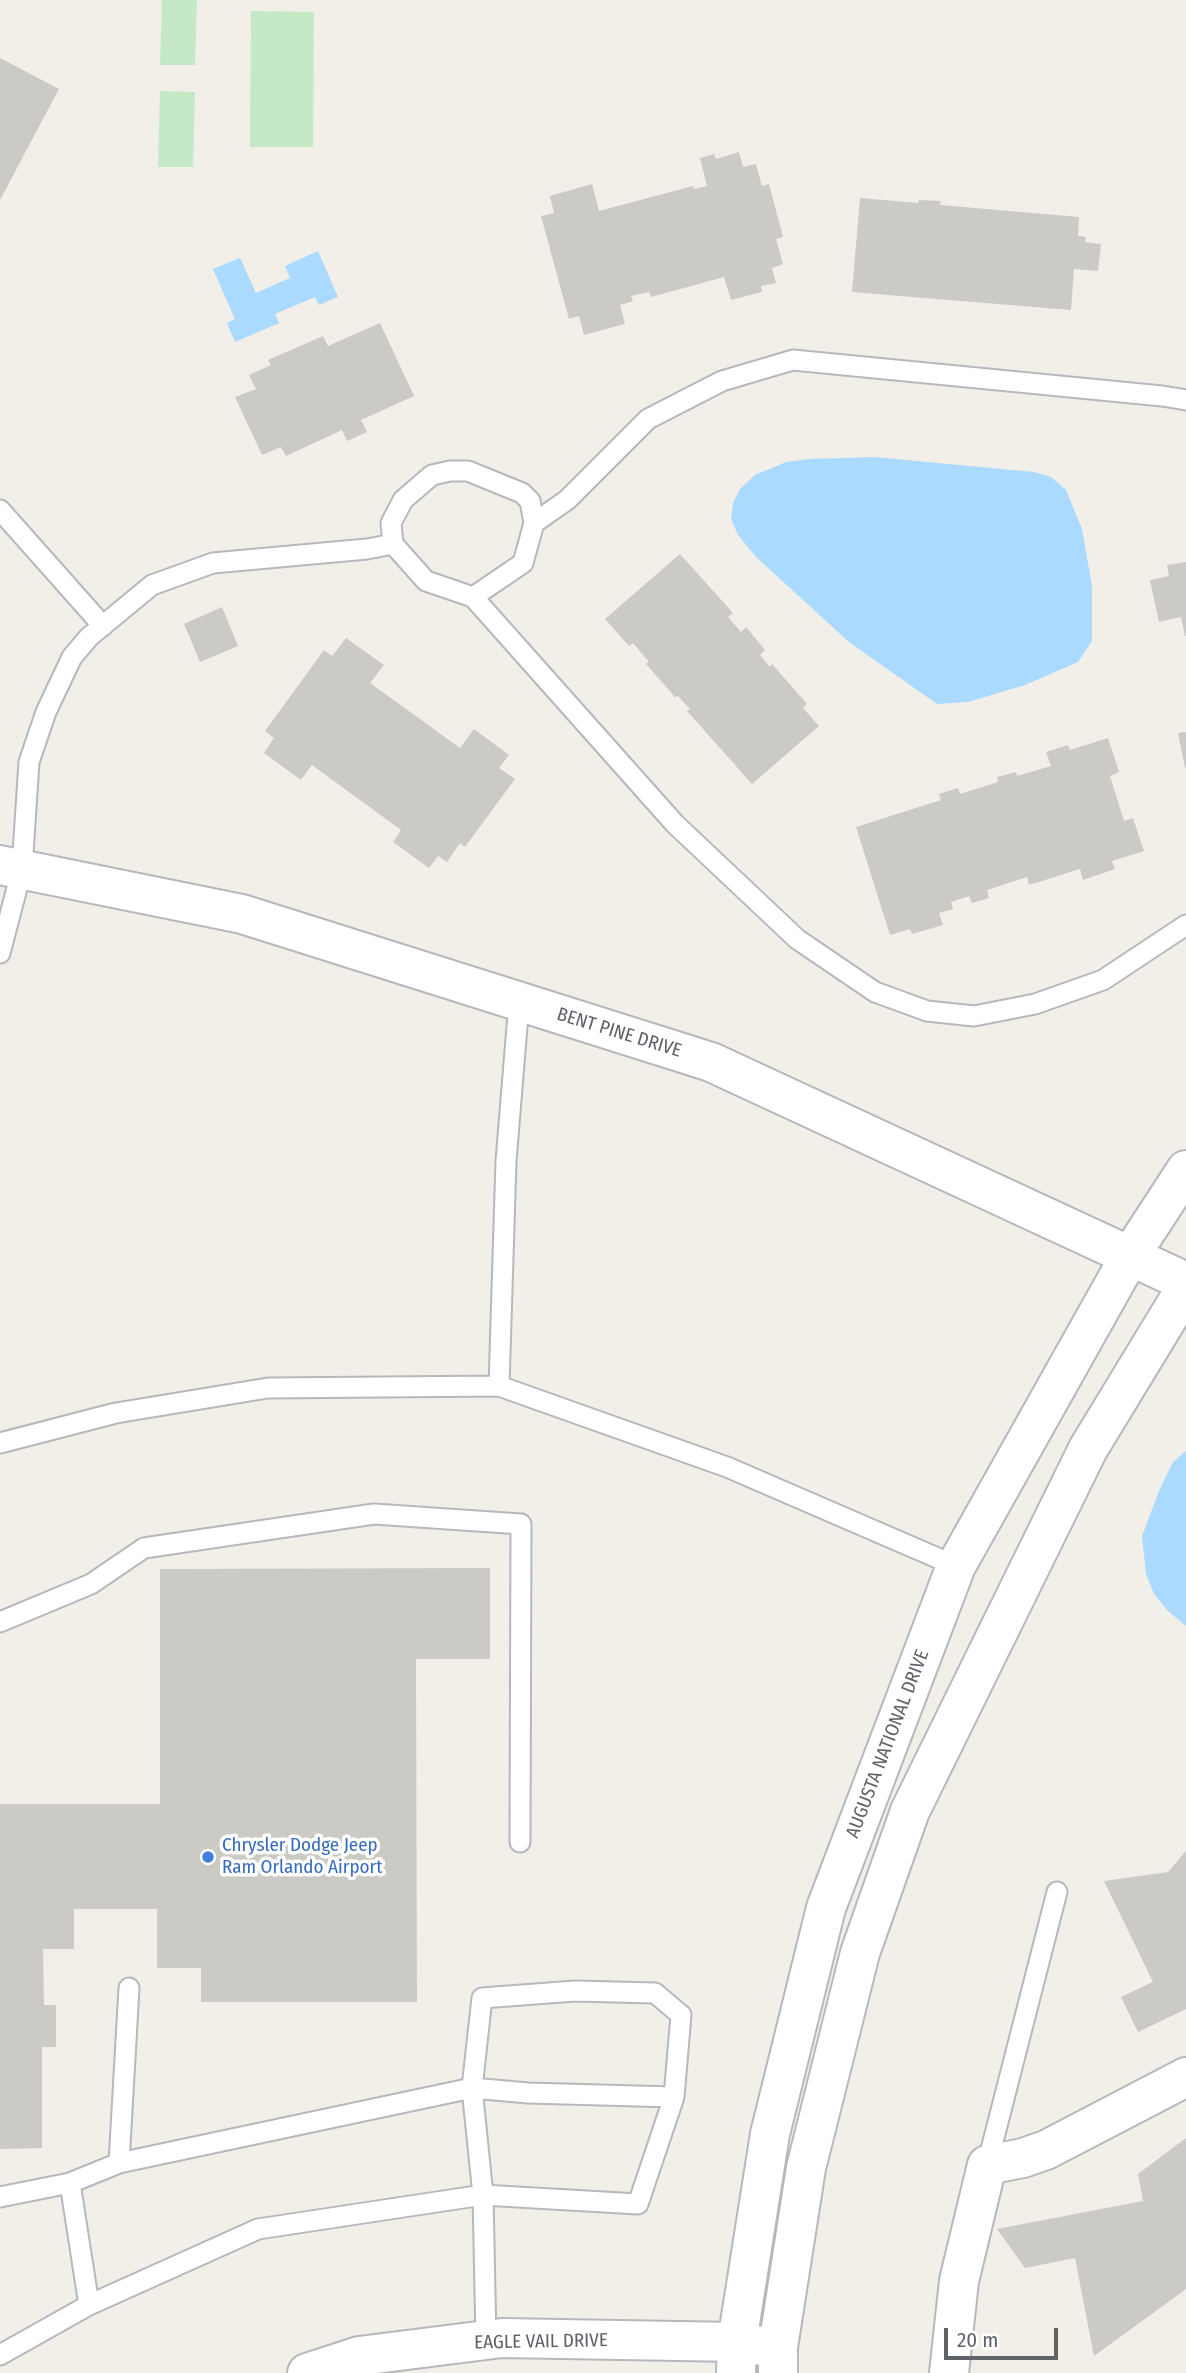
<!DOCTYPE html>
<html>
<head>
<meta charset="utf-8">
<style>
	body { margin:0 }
	#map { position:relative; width:1186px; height:2373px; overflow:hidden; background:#f1efe8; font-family:"Fira Sans Condensed",sans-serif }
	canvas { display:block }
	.scale { position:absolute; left:944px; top:2328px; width:114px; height:32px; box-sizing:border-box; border:4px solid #5f6368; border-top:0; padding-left:9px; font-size:21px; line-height:24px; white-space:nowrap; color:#5f6368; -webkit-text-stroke:5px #fff; paint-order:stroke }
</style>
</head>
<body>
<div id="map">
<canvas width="1186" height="2373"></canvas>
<div class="scale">20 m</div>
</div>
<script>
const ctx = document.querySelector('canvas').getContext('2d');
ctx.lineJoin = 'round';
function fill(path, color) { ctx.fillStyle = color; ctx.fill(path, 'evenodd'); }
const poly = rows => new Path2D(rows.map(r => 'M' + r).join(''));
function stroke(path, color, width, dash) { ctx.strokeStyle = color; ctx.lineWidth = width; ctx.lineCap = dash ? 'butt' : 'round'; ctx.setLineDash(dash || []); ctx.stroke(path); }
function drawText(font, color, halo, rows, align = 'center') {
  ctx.font = font + ' "Fira Sans Condensed",sans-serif'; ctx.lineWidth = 7; ctx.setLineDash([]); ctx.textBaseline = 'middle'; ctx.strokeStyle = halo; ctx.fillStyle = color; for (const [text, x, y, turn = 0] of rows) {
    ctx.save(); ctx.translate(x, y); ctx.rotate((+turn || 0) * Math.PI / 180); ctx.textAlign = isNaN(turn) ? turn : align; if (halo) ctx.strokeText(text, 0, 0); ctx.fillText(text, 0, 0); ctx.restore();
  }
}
fill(poly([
	[162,0,197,0,195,65,160,65],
	[251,11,314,12,313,147,250,147],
	[160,91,195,92,193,167,158,167]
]), '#c5e8c5');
fill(poly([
	[318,251,338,297,319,305,315,297,275,314,279,323,235,342,227,323,235,319,213,269,240,258,256,293,290,278,285,266],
	[874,457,1034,472,1051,477,1066,490,1082,529,1092,586,1092,641,1078,662,1025,685,968,702,937,704,849,642,756,557,738,535,731,519,733,503,740,489,755,475,786,462,810,459],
	[1186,1451,1186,1626,1168,1611,1154,1594,1146,1574,1142,1536,1159,1491,1173,1462]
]), '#aadaff');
fill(poly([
	[0,58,59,89,0,200],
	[739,152,743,167,756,164,762,186,769,184,783,237,776,239,783,264,772,268,776,283,761,286,762,292,731,300,724,277,651,297,649,292,631,296,633,301,620,305,625,324,584,335,579,316,569,319,541,216,554,213,550,196,592,184,599,211,693,186,694,189,707,186,700,158,714,154,716,159],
	[860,198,918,203,919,200,941,201,940,205,1079,217,1078,236,1086,237,1085,242,1101,244,1098,271,1074,269,1071,310,852,292],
	[380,323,414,396,361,420,367,432,347,441,342,430,286,456,281,447,262,455,235,397,256,389,249,375,271,365,268,360,323,336,328,346],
	[680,554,733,613,728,617,741,632,746,627,765,650,760,655,770,667,772,664,807,704,803,708,819,726,752,784,687,711,690,709,678,696,675,697,646,664,649,662,633,643,629,646,605,619],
	[1186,562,1186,636,1185,636,1181,617,1159,622,1150,580,1169,576,1167,565],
	[222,607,238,646,200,662,184,624],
	[346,638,384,665,370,683,460,748,474,729,509,755,499,768,515,779,465,847,460,843,447,862,438,856,429,868,393,842,401,830,312,765,301,780,264,753,274,738,265,731,324,650,332,656],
	[1186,732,1186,768,1185,768,1178,733],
	[1108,738,1119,772,1110,776,1124,821,1133,818,1144,851,1112,861,1115,869,1083,880,1080,869,1029,885,1027,877,987,890,989,898,972,903,969,896,951,902,953,909,939,913,943,925,912,934,910,929,890,935,856,827,941,800,939,794,958,788,960,794,998,782,997,777,1016,772,1017,776,1051,766,1046,752,1068,745,1070,750],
	[490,1568,490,1659,416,1659,417,2002,201,2002,201,1968,157,1968,157,1909,74,1909,74,1949,43,1949,44,2005,56,2005,56,2047,42,2047,42,2148,0,2149,0,1804,160,1804,160,1569],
	[1186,1851,1186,2009,1138,2032,1121,1997,1153,1982,1104,1881,1168,1872],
	[1186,2138,1186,2289,1094,2356,1075,2258,1025,2268,997,2229,1143,2201,1138,2174]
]), '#cccac5');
const service = poly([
	[450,471,468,471,522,493,530,501,534,523,523,563,473,597,426,581,393,544,391,523,403,500,432,475,450,471],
	[0,510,103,626],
	[534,523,567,500,648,419,722,381,793,360,1162,396,1186,400],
	[473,597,675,824,797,939,875,992,927,1011,974,1016,1035,1004,1103,980,1186,925],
	[0,953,22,869,29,762,46,712,72,657,89,637,152,585,213,563,367,549,393,544],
	[519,1002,506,1161,499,1386,727,1467,956,1566],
	[0,1443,116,1413,268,1388,499,1386],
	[0,1622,91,1584,144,1548,374,1514,521,1524,520,1842],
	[575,1991,655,1993,681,2015,674,2097,638,2204,483,2195,472,2088,482,1998,575,1991],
	[119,2163,472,2088,528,2093,674,2097],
	[987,2165,1057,1892],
	[0,2197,70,2183],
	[89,2305,70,2183,119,2163,129,1988],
	[0,2355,89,2305,258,2229,483,2195,486,2340]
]);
const minor = poly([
	[307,2373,359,2356,502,2338,737,2342,762,2346],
	[736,2373,737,2342,770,2134,826,1908,956,1566,1130,1256,1186,1170],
	[778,2373,778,2347,806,2168,860,1953,910,1811,1088,1449,1186,1288],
	[949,2373,959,2281,987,2165,1023,2158,1046,2150,1186,2077]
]);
const tertiary = poly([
	[0,865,242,914,711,1062,1186,1282]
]);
stroke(service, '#b5b8bc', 23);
stroke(minor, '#b5b8bc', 42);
stroke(tertiary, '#b5b8bc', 42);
stroke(service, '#fff', 19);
stroke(minor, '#fff', 38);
stroke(tertiary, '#fff', 38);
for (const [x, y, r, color] of [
	[208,1857,7,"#3f7fe0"]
]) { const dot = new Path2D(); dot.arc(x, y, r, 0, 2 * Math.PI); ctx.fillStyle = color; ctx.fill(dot); stroke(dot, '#fff', 2.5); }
drawText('19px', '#5f6368', '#fff', [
	["BENT PINE DRIVE",619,1033,17],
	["AUGUSTA NATIONAL DRIVE",888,1744,-69],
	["EAGLE VAIL DRIVE",541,2342,-1]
]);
drawText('19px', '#366cbe', '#fff', [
	["Chrysler Dodge Jeep",222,1846],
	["Ram Orlando Airport",222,1868]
], 'left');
</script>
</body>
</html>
